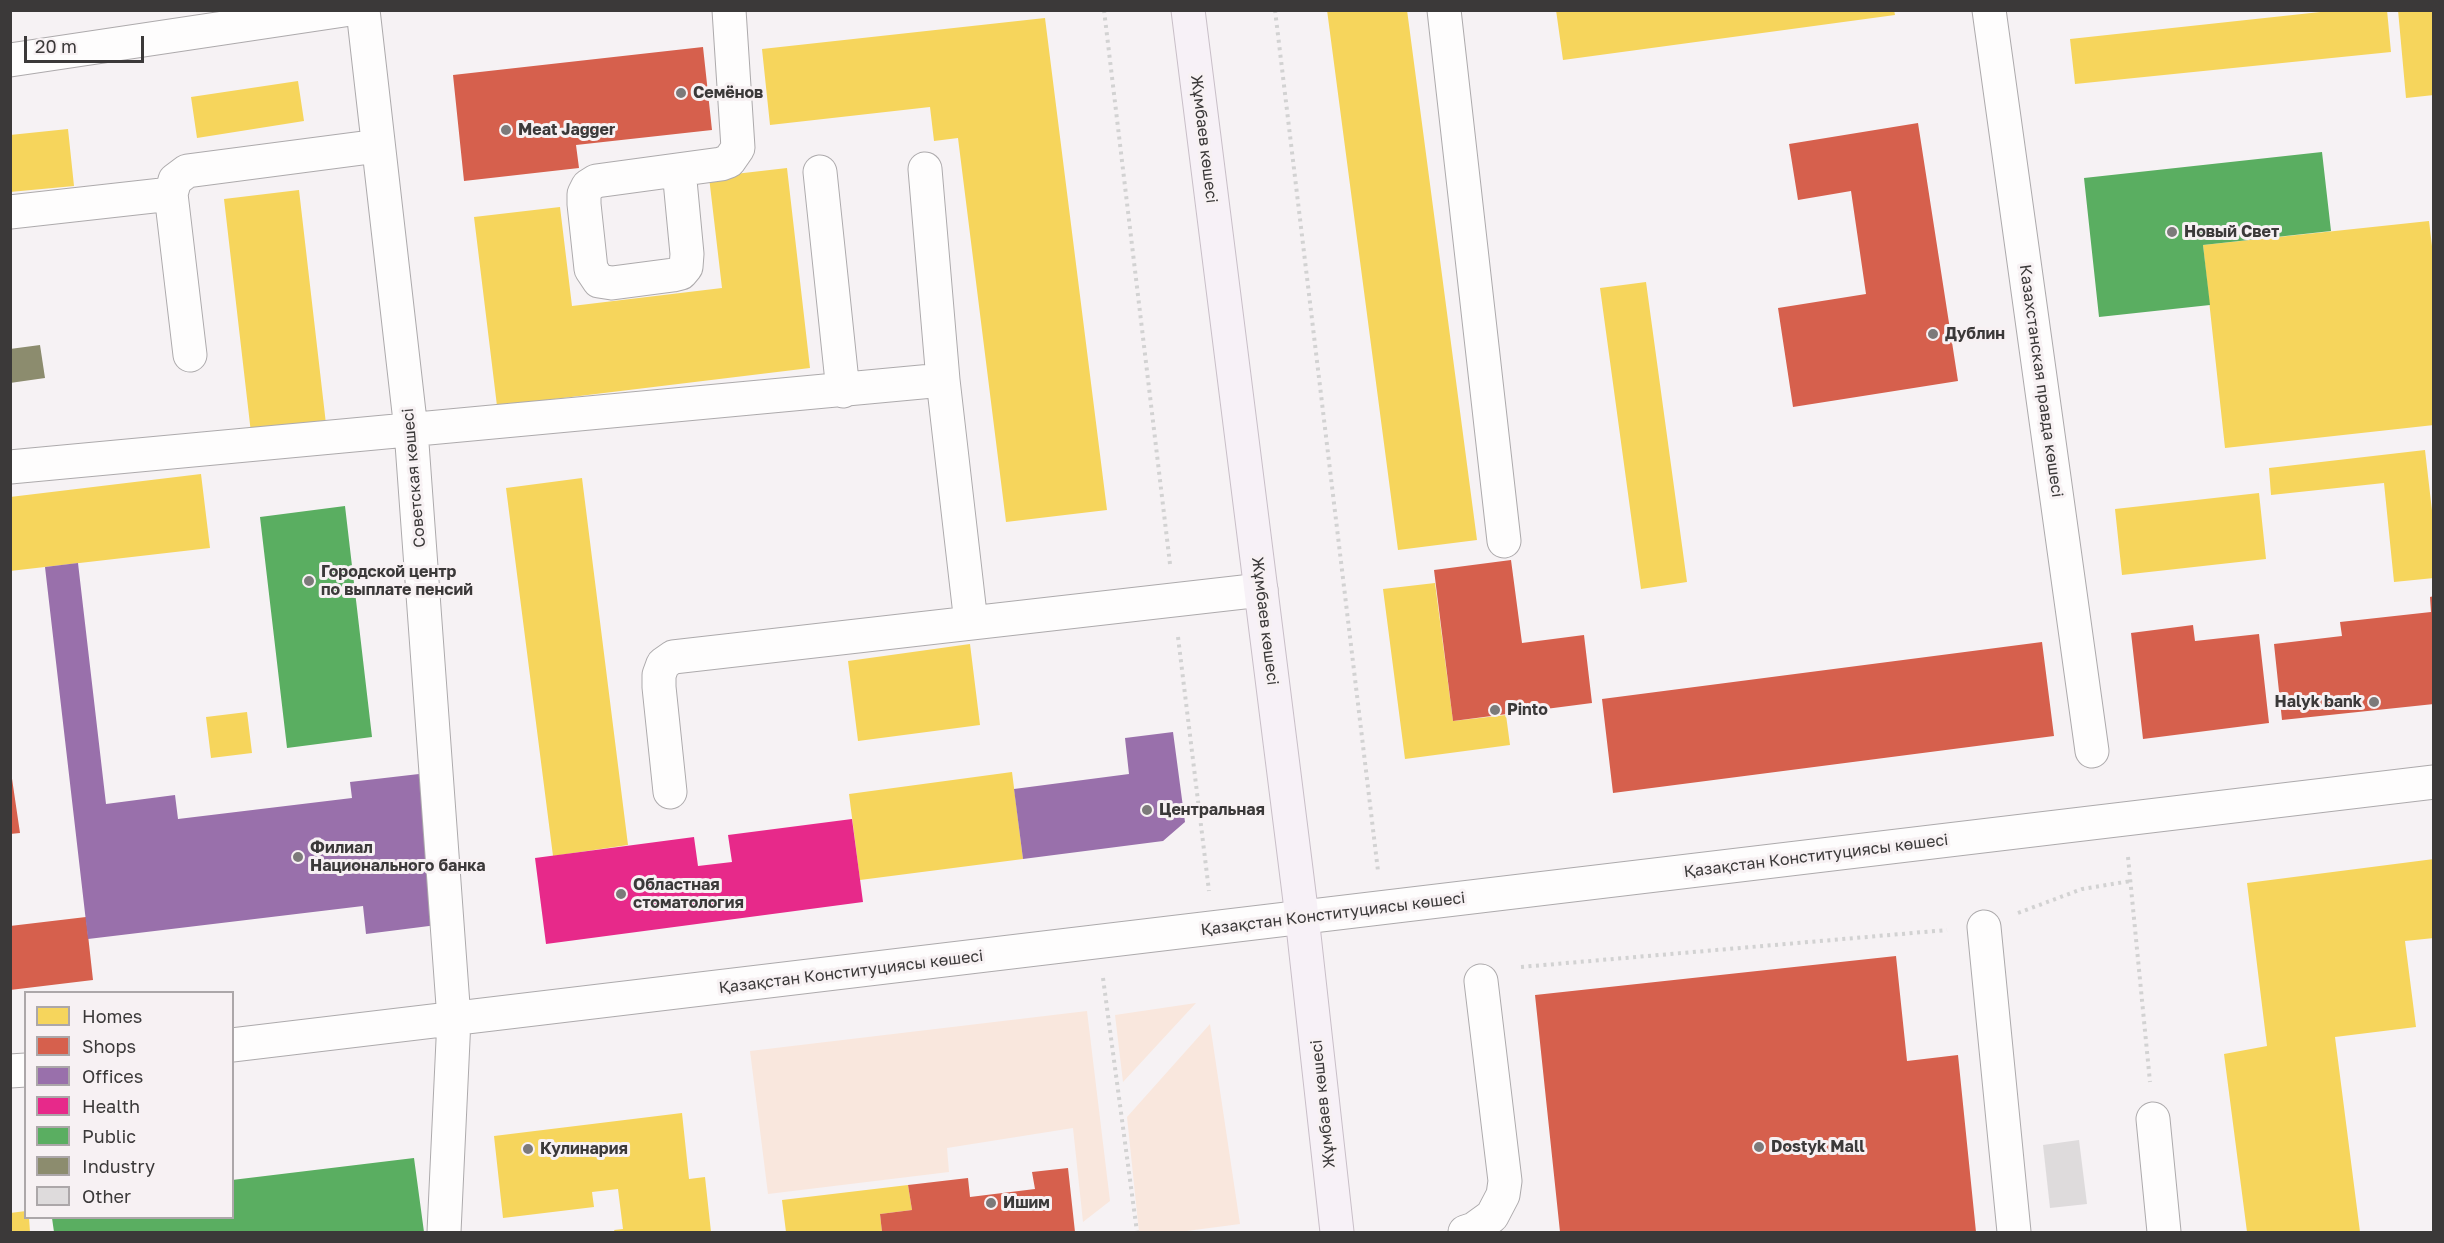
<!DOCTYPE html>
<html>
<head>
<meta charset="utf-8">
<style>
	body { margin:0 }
	#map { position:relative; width:2444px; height:1243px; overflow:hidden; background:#f6f2f4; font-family:"Golos Text",sans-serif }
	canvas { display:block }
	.frame { position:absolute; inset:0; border:12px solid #3b3939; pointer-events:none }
	.legend { position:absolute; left:24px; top:991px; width:210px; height:228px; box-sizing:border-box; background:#f7f1f3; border:2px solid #aca7a9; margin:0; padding:8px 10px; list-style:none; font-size:18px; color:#3b3939 }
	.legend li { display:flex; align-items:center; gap:12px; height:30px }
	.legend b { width:30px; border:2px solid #aca7a9 }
	.scale { position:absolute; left:24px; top:36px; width:120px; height:27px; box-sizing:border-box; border:3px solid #3b3939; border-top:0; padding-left:8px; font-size:18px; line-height:21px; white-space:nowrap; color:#3b3939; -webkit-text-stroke:4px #f7f1f3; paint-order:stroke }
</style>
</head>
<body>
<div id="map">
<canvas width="2444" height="1243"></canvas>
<div class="frame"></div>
<ul class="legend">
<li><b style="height:16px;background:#f6d55c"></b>Homes</li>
<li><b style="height:16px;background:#d6604d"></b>Shops</li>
<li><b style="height:16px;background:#9970ab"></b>Offices</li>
<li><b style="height:16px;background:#e7298a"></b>Health</li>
<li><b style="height:16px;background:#5aae61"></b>Public</li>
<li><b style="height:16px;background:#8c8c6e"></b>Industry</li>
<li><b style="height:16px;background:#dedbdc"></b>Other</li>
</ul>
<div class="scale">20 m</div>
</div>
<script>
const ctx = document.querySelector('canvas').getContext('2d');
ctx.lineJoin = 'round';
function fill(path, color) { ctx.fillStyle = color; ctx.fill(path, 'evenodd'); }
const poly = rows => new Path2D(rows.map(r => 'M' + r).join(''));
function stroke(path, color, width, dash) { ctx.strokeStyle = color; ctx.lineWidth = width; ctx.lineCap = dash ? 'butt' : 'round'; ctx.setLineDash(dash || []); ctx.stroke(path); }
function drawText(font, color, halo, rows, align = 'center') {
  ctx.font = font + ' "Golos Text",sans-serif'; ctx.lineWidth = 6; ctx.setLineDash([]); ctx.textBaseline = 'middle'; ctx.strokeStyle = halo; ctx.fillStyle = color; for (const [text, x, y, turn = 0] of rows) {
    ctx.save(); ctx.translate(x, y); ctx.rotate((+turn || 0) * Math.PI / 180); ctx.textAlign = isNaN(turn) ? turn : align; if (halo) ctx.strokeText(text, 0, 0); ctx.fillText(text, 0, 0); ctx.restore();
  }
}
fill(poly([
	[1196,1003,1123,1082,1115,1015],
	[1087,1011,1110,1201,1083,1222,1073,1128,947,1148,949,1172,768,1194,750,1051],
	[1210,1024,1240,1224,1179,1232,1139,1232,1127,1117]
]), '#f9e7dd');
fill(poly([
	[1327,10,1407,10,1477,540,1398,550],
	[1556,10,1894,10,1895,15,1563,60],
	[2339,10,2387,10,2391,52,2075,84,2070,39],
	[2398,10,2434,10,2434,95,2406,98],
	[1045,18,1107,510,1006,522,958,138,934,141,930,107,770,125,762,49],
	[298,81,304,121,197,138,191,97],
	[68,129,74,186,10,192,10,135],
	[787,168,810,368,497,406,474,217,560,207,572,306,722,288,709,177],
	[299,190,326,424,251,433,224,199],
	[2429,221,2434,263,2434,425,2225,448,2203,245],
	[1646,282,1687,582,1641,589,1600,288],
	[2425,450,2434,528,2434,578,2394,582,2384,483,2271,495,2269,468],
	[201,474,210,548,10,571,10,497],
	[582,478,628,845,553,856,506,488],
	[2259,493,2266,559,2122,575,2115,509],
	[1435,583,1453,721,1506,715,1510,745,1405,759,1383,589],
	[970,644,980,725,858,741,848,661],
	[247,712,252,753,211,758,206,717],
	[1012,772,1023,859,860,880,849,794],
	[2434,859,2434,938,2405,941,2416,1027,2335,1037,2360,1232,2247,1232,2224,1054,2267,1046,2247,883],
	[682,1113,689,1179,705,1177,711,1232,615,1232,614,1230,623,1229,618,1189,592,1192,594,1207,503,1218,494,1136],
	[908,1185,912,1210,880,1214,882,1232,786,1232,782,1200],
	[26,1211,26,1218,29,1218,30,1232,10,1232,10,1213]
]), '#f6d55c');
fill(poly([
	[703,47,712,130,576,145,579,168,464,181,453,75],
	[1918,123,1958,381,1793,407,1778,308,1866,294,1851,191,1798,200,1789,144],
	[1511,560,1522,643,1584,635,1592,703,1453,721,1434,570],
	[2434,596,2434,704,2282,720,2274,644,2342,636,2340,622,2431,612,2430,597],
	[2193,625,2195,641,2259,634,2269,723,2143,739,2131,633],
	[2042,642,2054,736,1613,793,1602,699],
	[10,765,20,833,10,834],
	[86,917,93,980,10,990,10,926],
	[1896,956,1907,1061,1958,1055,1976,1232,1560,1232,1535,995],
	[1068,1168,1075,1232,882,1232,880,1214,912,1210,908,1185,968,1178,970,1197,1035,1189,1032,1172]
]), '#d6604d');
fill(poly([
	[78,563,106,804,175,795,178,819,352,798,350,782,419,774,437,925,366,934,363,906,88,939,45,567],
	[1173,732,1185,822,1163,841,1023,859,1014,789,1129,774,1125,738]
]), '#9970ab');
fill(poly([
	[852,819,863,902,546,944,535,858,694,837,698,866,732,862,728,835]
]), '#e7298a');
fill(poly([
	[2322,152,2331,231,2203,245,2210,305,2099,317,2084,178],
	[345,506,372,737,287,748,260,517],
	[414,1158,424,1232,54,1232,52,1218,232,1218,232,1180]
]), '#5aae61');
fill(poly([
	[40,345,45,378,10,383,10,349]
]), '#8c8c6e');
fill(poly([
	[2079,1140,2087,1204,2050,1208,2043,1145]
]), '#dedbdc');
const minor = poly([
	[363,10,411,430,454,1019,444,1232],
	[1444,10,1504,541],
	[1989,10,2092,751],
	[10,60,344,10],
	[925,169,943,380,971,623],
	[679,170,687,254,686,267,681,273,673,275,612,283,599,281,591,269,584,204,584,194,588,186,596,181,721,164,729,161,738,148,729,10],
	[820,172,843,391],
	[171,194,190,355],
	[10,212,171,194,175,180,187,171,378,146],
	[10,467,943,380],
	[670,792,659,687,659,675,663,664,673,657,1261,590],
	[1984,927,2014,1232],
	[232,1045,2434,782],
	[10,1071,26,1070],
	[2153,1119,2164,1232],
	[1465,1232,1474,1229,1492,1216,1503,1195,1505,1181,1481,981]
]);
const major = poly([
	[1188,10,1302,917,1337,1232]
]);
stroke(minor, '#adaaac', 35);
stroke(major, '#c9bfc8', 35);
stroke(poly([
	[1104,10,1170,564],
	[1275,10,1378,871],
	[1178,637,1209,891],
	[2128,857,2150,1082],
	[2018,913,2082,889,2131,881],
	[1521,967,1947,930],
	[1103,978,1137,1232]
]), '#d2d2d2', 4, [3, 4.5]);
stroke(minor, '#fefdfd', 33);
stroke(major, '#f7f1f7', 33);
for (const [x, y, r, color] of [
	[681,93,6,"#7c7a7a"],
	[506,130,6,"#7c7a7a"],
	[2172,232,6,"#7c7a7a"],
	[1933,334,6,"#7c7a7a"],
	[309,581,6,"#7c7a7a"],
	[2374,702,6,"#7c7a7a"],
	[1495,710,6,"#7c7a7a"],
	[1147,810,6,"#7c7a7a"],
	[298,857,6,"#7c7a7a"],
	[621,894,6,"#7c7a7a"],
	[1759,1147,6,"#7c7a7a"],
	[528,1149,6,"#7c7a7a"],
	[991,1203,6,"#7c7a7a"]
]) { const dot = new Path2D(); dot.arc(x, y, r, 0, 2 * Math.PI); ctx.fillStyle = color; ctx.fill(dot); stroke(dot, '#f7f1f3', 2); }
drawText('bold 16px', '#3b3939', '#f7f1f3', [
	["Семёнов",693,93],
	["Meat Jagger",518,130],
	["Новый Свет",2184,232],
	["Дублин",1945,334],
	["Городской центр",321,572],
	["по выплате пенсий",321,590],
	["Halyk bank",2362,702,"right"],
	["Pinto",1507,710],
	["Центральная",1159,810],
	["Филиал",310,848],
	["Национального банка",310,866],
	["Областная",633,885],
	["стоматология",633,903],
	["Dostyk Mall",1771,1147],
	["Кулинария",540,1149],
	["Ишим",1003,1203]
], 'left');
drawText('16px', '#3b3939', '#f7f1f3', [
	["Жұмбаев көшесі",1204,139,83],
	["Казахстанская правда көшесі",2041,381,82],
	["Советская көшесі",414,478,-95],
	["Жұмбаев көшесі",1265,621,83],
	["Қазақстан Конституциясы көшесі",1816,856,-7],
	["Қазақстан Конституциясы көшесі",1333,914,-7],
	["Қазақстан Конституциясы көшесі",851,972,-7],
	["Жұмбаев көшесі",1323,1104,-96]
]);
</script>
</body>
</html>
